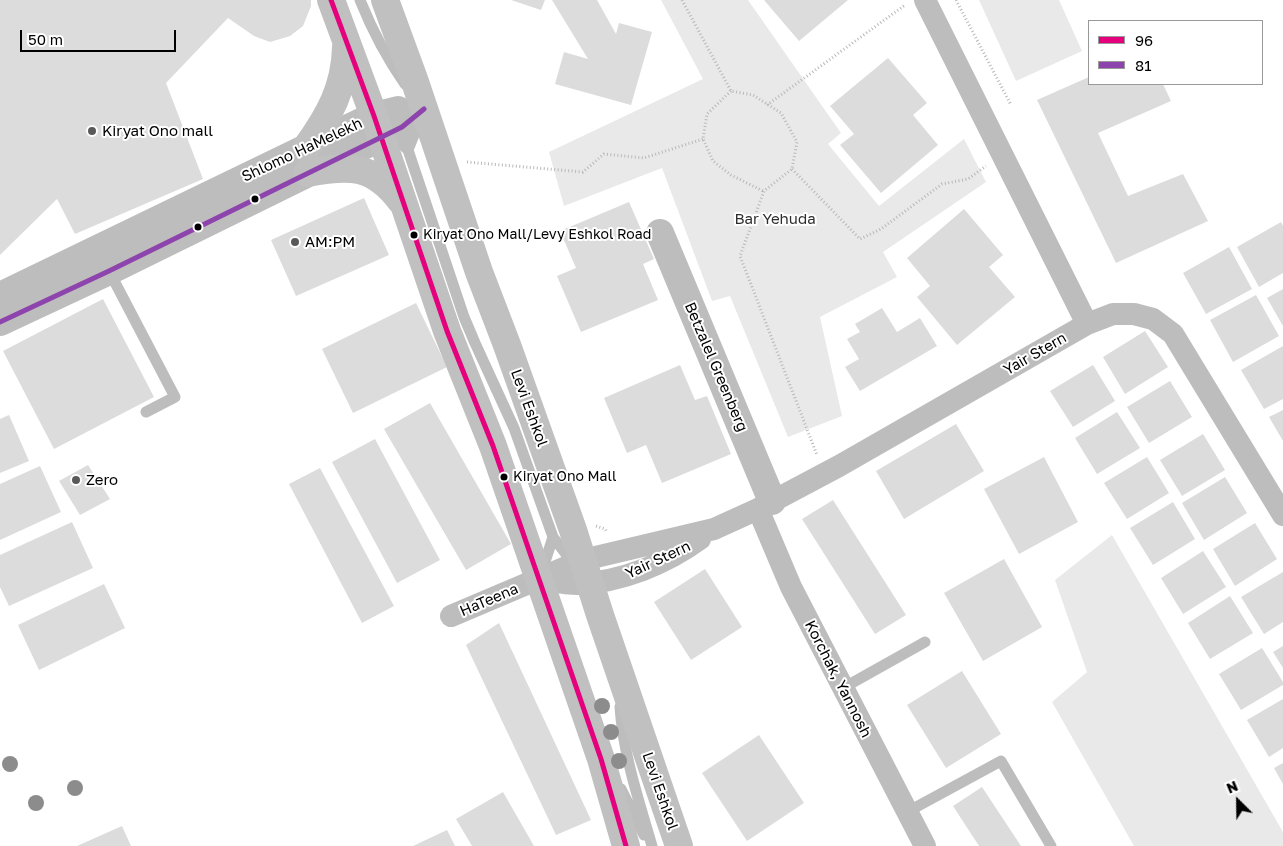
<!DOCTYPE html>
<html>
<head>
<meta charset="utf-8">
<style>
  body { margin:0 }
  #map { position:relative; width:1283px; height:846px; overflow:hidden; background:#fff; font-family:"Golos Text",sans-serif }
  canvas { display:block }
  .legend { position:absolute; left:1088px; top:20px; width:175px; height:65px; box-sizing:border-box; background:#fff; border:1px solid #999; margin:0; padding:6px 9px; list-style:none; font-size:15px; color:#000 }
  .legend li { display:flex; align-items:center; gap:10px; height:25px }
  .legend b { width:25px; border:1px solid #999 }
  .north { position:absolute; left:1213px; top:776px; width:50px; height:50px; -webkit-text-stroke:4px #fff; paint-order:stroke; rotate:337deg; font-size:14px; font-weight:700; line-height:20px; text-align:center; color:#000 }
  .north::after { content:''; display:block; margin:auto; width:18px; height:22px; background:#000; clip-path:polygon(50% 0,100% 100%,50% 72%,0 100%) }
  .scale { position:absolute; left:20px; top:30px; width:156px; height:22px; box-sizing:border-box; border:2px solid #000; border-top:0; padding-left:6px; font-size:15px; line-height:18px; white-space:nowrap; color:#000; -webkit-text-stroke:4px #fff; paint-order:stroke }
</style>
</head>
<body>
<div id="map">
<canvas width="1283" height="846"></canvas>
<ul class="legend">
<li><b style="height:6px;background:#e5007d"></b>96</li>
<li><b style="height:6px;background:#8e44ad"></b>81</li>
</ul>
<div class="north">N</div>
<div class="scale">50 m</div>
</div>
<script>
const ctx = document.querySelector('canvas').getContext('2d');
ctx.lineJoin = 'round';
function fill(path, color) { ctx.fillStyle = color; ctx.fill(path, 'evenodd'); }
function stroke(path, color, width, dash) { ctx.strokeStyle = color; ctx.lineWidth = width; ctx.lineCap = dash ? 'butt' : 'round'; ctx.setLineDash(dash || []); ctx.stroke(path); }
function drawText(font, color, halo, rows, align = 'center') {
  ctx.font = font + ' "Golos Text",sans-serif'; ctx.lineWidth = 4; ctx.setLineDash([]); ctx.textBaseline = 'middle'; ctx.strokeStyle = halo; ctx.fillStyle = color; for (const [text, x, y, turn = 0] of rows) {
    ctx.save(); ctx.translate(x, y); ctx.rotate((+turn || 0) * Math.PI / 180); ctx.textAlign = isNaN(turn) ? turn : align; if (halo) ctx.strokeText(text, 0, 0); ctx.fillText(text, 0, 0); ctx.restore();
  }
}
fill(new Path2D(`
  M661,0H748L841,133L828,144L879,206L964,139L986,182L883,252L897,277L820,317L842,416L788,437L730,296L712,301L662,168L564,206L549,152L703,79Z
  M979,0H1059L1082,51L1016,81Z
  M1112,535L1283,832V846H1134L1052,702L1087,672L1055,580Z`), '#e9e9e9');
fill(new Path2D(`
  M0,0H311V6L303,26L290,36L270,42L254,36L228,18L166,83L203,179L75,234L57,199L0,255Z
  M511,0H545L541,10Z
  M552,0H597L616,34L619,23L652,32L631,105L555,84L564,52L588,59Z
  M764,0H848L799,41Z
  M888,58L927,103L913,115L938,145L881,193L840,145L854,134L830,106Z
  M1089,77V84H1163L1171,101L1098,133L1128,196L1183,174L1208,221L1116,263L1037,100Z
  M364,198L389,255L296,296L271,240Z
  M629,202L654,259L643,264L658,300L581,332L557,276L576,268L560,231Z
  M964,209L1003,255L989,267L1015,297L957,345L917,297L930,286L907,258Z
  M1281,222L1283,226V273L1259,287L1237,247Z
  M1229,247L1252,289L1206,314L1183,273Z
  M1283,289V326L1267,298Z
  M1256,295L1279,336L1233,362L1210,320Z
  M103,299L154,397L54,449L3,351Z
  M416,303L447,367L353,413L322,349Z
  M882,308L897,332L920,318L937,346L860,391L845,367L859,359L847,339L860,332L855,324Z
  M1145,331L1168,367L1125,394L1103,357Z
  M1283,346V399L1264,409L1241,370Z
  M680,365L695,400L707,396L731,454L662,483L646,445L627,453L604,398Z
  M1093,365L1115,401L1073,427L1050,391Z
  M1170,381L1192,417L1149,443L1127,407Z
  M430,403L511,544L466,570L384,429Z
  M1283,410V441L1269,417Z
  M1117,412L1140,448L1097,474L1075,438Z
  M9,415L29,461L0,473V419Z
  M956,424L984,471L904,519L876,471Z
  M1203,434L1225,470L1182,496L1160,460Z
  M375,439L440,560L397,583L332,462Z
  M1044,457L1078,522L1019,554L984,489Z
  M1147,457L1169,493L1127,519L1104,483Z
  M88,465L110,499L80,515L59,481Z
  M40,466L61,512L0,540V484Z
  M320,468L394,606L362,623L289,484Z
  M1225,477L1247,513L1204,540L1182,503Z
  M833,500L906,615L875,634L802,519Z
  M1173,502L1195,539L1153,565L1130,528Z
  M72,522L93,568L9,606L0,587V555Z
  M1255,523L1277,559L1235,586L1213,549Z
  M1203,551L1226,587L1183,614L1161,578Z
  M1004,559L1042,627L983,661L944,593Z
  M705,569L742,627L691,660L654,602Z
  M1283,572V622L1264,634L1241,597Z
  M104,584L125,628L39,670L18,625Z
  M1230,596L1253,633L1210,659L1188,623Z
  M499,623L591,820L556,835L466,645Z
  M1283,646V668L1273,652Z
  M1262,648L1283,682V685L1241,710L1219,674Z
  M962,671L1001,734L946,768L907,705Z
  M1283,699V748L1269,757L1247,720Z
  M759,735L804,803L747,841L702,773Z
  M1283,763V784L1274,768Z
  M982,787L1021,846H979L953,806Z
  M503,792L534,846H472L456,819Z
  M122,826L131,846H77Z
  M447,830L455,846H413Z`), '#dcdcdc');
stroke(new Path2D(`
  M682,0L731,91L753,95L781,113L797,142L792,169L764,191L740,256L817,455
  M956,0L1011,105
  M731,91L707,114L703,139L713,161L731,175L763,191
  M767,105L905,5
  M467,162L583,172L604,154L644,158L703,139
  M792,169L860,239L881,229L942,184L968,179L986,166
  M596,526L605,529L607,532`), '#b8b8b8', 3, [1, 2.5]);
stroke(new Path2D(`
  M360,0C372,30 386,57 405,84
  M391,133L408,150L464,317L475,343L514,428L553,537L575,566
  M408,150L420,120
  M109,271L175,397L146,412
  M542,571L553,537
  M843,688L925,642
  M620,707C623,754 639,801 652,846
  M621,789L644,835
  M907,812L1001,761L1051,846`), '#bdbdbd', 11);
stroke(new Path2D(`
  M925,0L1087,324
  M758,509L791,587L925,846
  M539,579C552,581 565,584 578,584C621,582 666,564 700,539
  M451,616L583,560L714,529L758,509L839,466L1087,324L1113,314H1134L1153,319L1173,334L1283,515`), '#bdbdbd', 22);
stroke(new Path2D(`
  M660,233L772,501
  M0,296L306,148L374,116L398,110
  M0,322L109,271L402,127L424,109`), '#bdbdbd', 28);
stroke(new Path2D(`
  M331,0L374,116L447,331L493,446L601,759L626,846
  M385,0L414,79L479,272L507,345L573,530L600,615L679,846
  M306,148C329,116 345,88 346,47
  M307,173C349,165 373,164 401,201`), '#c0c0c0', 28);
stroke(new Path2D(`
  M331,0L374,116L447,331L493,446L601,759L626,846`), '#e5007d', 5);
stroke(new Path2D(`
  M0,322L109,271L402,127L424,109`), '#8e44ad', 5);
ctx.fillStyle = '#8c8c8c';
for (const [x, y] of [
  [602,706],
  [611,732],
  [619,761],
  [10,764],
  [75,788],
  [36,803]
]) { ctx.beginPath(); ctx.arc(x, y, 8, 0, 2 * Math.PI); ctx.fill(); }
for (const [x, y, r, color] of [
  [92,131,5,"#595959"],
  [255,199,4.5,"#000"],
  [198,227,4.5,"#000"],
  [414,235,4.5,"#000"],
  [295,242,5,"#595959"],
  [504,477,4.5,"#000"],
  [76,480,5,"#595959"]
]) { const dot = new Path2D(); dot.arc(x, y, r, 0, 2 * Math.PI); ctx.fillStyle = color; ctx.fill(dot); stroke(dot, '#fff', 2); }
drawText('14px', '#000', '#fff', [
  ["Kiryat Ono Mall/Levy Eshkol Road",423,235],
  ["Kiryat Ono Mall",513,477]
], 'left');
drawText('15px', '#000', '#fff', [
  ["Kiryat Ono mall",102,131],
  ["AM:PM",305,242],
  ["Zero",86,480]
], 'left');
drawText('15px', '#000', '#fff', [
  ["Shlomo HaMelekh",302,150,-25],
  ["Yair Stern",1035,354,-30],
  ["Betzalel Greenberg",716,367,67],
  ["Levi Eshkol",529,408,70],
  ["Yair Stern",658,560,-25],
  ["HaTeena",489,600,-23],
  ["Korchak, Yannosh",838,679,63],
  ["Levi Eshkol",660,791,71]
]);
drawText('15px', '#2e2e2e', '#fff', [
  ["Bar Yehuda",775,219]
]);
</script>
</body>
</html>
